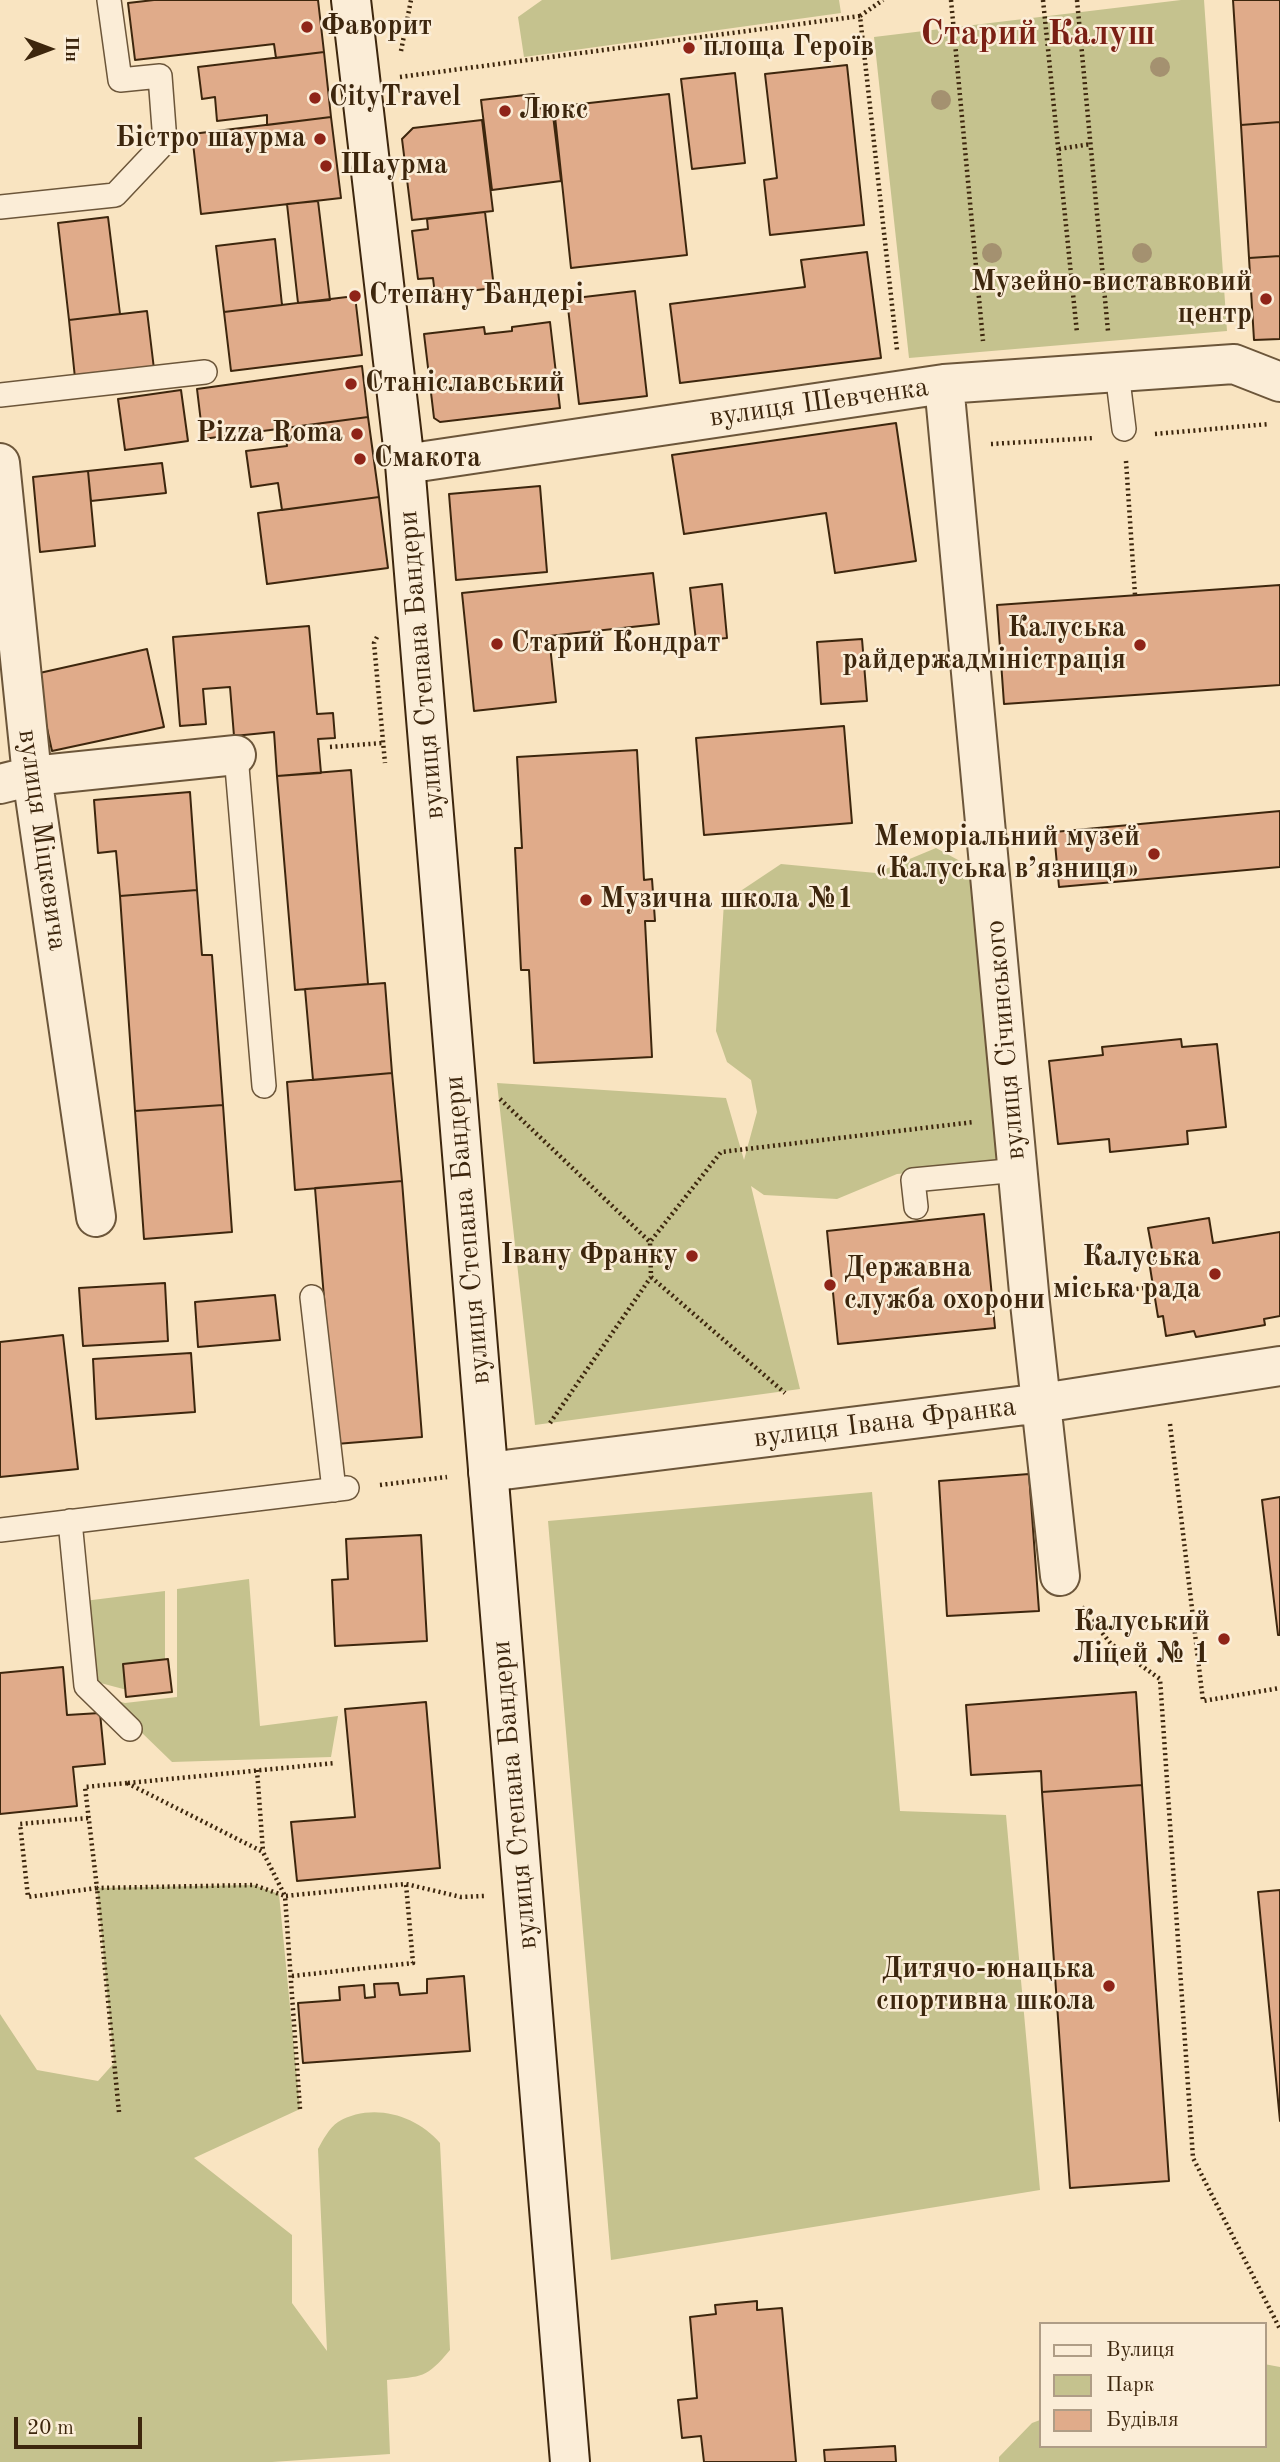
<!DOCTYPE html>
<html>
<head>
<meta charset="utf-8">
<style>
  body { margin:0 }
  #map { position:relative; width:1280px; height:2462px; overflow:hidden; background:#f9e4c1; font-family:"Old Standard TT",serif }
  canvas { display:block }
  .legend { position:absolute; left:1039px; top:2322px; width:228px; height:126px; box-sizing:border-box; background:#fbedd7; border:2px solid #af9d86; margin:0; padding:9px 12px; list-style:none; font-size:21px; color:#3d260d }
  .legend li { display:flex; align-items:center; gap:14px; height:35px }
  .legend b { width:35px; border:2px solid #af9d86 }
  .north { position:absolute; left:14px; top:14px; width:70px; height:70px; -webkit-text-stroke:5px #fbedd7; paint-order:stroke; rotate:90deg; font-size:19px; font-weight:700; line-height:28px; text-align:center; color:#3d260d }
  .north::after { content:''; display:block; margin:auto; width:24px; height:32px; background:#3d260d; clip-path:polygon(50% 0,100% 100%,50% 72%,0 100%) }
  .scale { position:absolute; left:14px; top:2417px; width:128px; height:32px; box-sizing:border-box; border:4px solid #3d260d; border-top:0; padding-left:9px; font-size:21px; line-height:24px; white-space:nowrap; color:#3d260d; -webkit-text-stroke:5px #fbedd7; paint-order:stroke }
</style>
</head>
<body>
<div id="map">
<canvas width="1280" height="2462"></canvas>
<ul class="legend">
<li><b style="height:9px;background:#fbedd7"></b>Вулиця</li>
<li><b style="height:19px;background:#c5c28e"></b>Парк</li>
<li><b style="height:19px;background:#e0ab8a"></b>Будівля</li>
</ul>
<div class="north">Пн</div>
<div class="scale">20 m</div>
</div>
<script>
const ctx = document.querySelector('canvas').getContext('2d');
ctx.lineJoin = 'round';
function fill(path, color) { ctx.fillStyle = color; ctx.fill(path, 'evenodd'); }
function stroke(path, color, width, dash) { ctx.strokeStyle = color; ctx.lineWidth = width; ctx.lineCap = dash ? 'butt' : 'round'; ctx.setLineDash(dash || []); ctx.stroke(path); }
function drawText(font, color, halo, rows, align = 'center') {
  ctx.font = font + ' "Old Standard TT",serif'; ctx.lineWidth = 5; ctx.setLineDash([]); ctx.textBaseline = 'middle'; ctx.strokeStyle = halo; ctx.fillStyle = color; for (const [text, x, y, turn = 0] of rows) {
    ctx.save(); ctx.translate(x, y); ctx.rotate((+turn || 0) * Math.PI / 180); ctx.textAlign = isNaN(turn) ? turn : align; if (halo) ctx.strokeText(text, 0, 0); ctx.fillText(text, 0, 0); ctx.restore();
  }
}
fill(new Path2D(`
  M542,0H839L841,13L524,57L518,17Z
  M1181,0H1204L1227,331L909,358L874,37Z
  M936,848L971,867L1005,1159L968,1168L897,1174L837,1199L764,1195L751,1186L800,1389L535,1425L497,1083L726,1098L744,1160L757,1112L751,1080L727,1062L716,1031L724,902L781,864L876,873Z
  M872,1492L900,1811L1006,1815L1040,2190L611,2260L548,1521Z
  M249,1579L260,1726L338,1716L331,1757L172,1762L106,1698L125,1703L177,1697V1589Z
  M165,1591V1686L127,1690L93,1681L84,1601Z
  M254,1885L279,1894L300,2109L194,2158L292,2235V2303L327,2351L318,2149C323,2140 329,2128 338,2122C372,2102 416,2115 440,2143L450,2350C426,2379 422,2376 387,2380L390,2454L272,2462H0V2014L37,2070L98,2081L114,2063L97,1888Z
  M1264,2364L1280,2367V2462H999V2457L1032,2423L1040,2420V2446H1264Z`), '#c5c28e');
const building = new Path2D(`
  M154,0H318L324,52L276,58L274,44L135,60L128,3Z
  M1233,0H1280V122L1241,125Z
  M324,52L331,117L267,125V115L217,121L215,97L202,99L198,67Z
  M847,65L864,225L770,235L764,180L777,178L765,74Z
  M735,73L745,163L692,169L681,79Z
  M534,94L536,109L552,107L561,181L492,190L481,100Z
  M669,94L687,255L571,268L554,107Z
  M331,117L341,198L201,214L192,134Z
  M482,120L493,211L412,220L402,139L413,128Z
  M1280,122V256L1249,258L1241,125Z
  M318,201L330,300L298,303L287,204Z
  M485,212L494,288L435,295L433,278L418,279L412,231L428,229L427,219Z
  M108,217L120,314L69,320L58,223Z
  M275,239L282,305L224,312L216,246Z
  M867,252L881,358L680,383L670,304L805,287L801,260Z
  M1280,256V339L1254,340L1249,258Z
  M635,291L647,396L579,404L567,299Z
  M355,296L362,355L231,371L224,312Z
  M147,311L154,369L75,378L69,320Z
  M550,322L560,408L440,422L434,418L424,334L484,327L485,334L512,331V327Z
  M362,366L368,417L203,439L197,389Z
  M181,390L188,441L125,450L118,399Z
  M368,417L379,497L282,510L278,483L251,487L246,451L287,446L285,428Z
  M896,423L916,561L835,573L826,513L684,534L672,455Z
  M162,463L166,493L91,501L88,471Z
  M88,471L95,546L40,552L33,477Z
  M540,486L547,572L456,580L449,494Z
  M379,497L388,568L267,584L258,513Z
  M653,573L659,624L549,636L556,702L474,711L462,593Z
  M722,584L727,638L696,641L690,588Z
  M1280,585V685L1004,704L997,605Z
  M309,626L317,714L333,713L335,738L318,739L321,773L277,776L274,732L234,736L230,687L203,689L206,724L180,726L173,637Z
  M862,639L867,701L821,704L817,642Z
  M147,649L164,727L52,751L35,674Z
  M844,726L852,823L704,835L696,738Z
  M637,750L644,880L652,879L655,921H645L652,1057L534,1063L529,970H521L515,848H522L517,757Z
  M351,770L368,984L295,990L277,776Z
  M190,792L197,890L120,896L116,851L98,853L94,800Z
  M1280,811V867L1059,887L1054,832Z
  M197,890L202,955H212L223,1105L135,1111L120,896Z
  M385,983L392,1073L313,1080L305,989Z
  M1181,1039L1182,1047L1217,1044L1226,1127L1187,1131L1188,1144L1110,1152L1109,1139L1058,1144L1049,1061L1103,1055L1102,1047Z
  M392,1073L402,1181L295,1190L287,1082Z
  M223,1105L232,1232L144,1239L135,1111Z
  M402,1181L422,1437L336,1444L315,1188Z
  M984,1214L995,1328L838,1344L827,1231Z
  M1209,1218L1213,1243L1280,1232V1316L1264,1319L1265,1325L1196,1337L1194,1331L1166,1336L1163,1316L1158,1317L1149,1261L1154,1260L1148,1228Z
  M165,1283L168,1341L83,1346L79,1288Z
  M275,1295L280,1340L198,1347L195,1302Z
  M63,1335L78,1469L0,1477V1342Z
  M191,1353L195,1412L96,1419L93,1359Z
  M1029,1474L1039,1611L947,1616L939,1481Z
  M1280,1497V1635H1278L1262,1500Z
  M421,1535L427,1641L335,1646L332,1580L348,1579L346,1539Z
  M168,1659L172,1692L126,1697L123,1664Z
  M63,1667L67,1715L100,1713L105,1764L73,1767L77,1806L0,1814V1673Z
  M1136,1692L1142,1785L1042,1792L1041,1771L971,1775L966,1705Z
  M426,1702L440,1868L297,1881L291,1822L355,1817L345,1709Z
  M1142,1785L1169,2181L1070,2188L1042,1792Z
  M1280,1890V2121L1258,1892Z
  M464,1976L470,2051L303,2063L298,2003L340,2000L339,1987L364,1985L365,1998L375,1997L374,1984L398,1983L400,1995L427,1993V1979Z
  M757,2301V2310L782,2308L796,2462H704L701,2436L682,2438L678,2400L697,2398L690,2317L716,2314L715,2305Z
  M895,2446L896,2462H825L824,2450Z`);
fill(building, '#e0ab8a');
stroke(building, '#3d260d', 2);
const service = new Path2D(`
  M0,207L115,195L165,142L160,76L120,80L109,0
  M1117,372L1124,429
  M0,395L205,372
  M236,755L264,1086
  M916,1207L913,1180L1018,1170
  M312,1297L334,1490
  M70,1521L86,1686L130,1729
  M0,1530L347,1488`);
const minor = new Path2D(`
  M944,384L1030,1303L1060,1576
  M0,463L32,776L96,1217
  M405,464L944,384L1234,364L1280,382
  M0,784L32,776L236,755
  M488,1472L1042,1403L1280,1366`);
const secondary = new Path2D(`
  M351,0L405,464L570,2462`);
stroke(service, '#6c563a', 26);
stroke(minor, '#6c563a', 42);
stroke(secondary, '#3d260d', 42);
stroke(new Path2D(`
  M951,0L983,341
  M1043,0L1077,333
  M1077,0L1108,331
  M860,16L883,0
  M401,51L411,0
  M400,77L860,16L897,350
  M1059,149L1091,144
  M1155,434L1269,424
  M991,444L1094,438
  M1126,461L1135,595
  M377,637L374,643L385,763
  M330,747L382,743
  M500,1099L650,1242
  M651,1277L785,1393
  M1071,1297L1153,1287
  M550,1423L651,1277L650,1242L721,1152L974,1122
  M1170,1424L1203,1701L1280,1688
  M380,1485L447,1477
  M1082,1607L1111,1644L1160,1679L1193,2158L1280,2329
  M257,1770L263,1851
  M127,1783L263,1852L285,1896L254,1885L97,1888L85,1787Z
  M128,1783L335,1763
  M88,1818L20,1824L28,1897L97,1888L119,2112
  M292,1976L413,1963L406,1884
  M300,2109L285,1896L406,1884L461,1897L484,1896`), '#3d260d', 4.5, [2, 3.5]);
stroke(service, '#fbedd7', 23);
stroke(minor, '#fbedd7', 38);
stroke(secondary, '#fbedd7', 38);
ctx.fillStyle = '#a49170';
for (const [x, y] of [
  [1160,67],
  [941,100],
  [992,253],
  [1142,253]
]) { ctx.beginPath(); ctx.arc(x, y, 10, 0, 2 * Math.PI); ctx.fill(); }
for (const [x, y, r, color] of [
  [307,27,7,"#8f2418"],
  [689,48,7,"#8f2418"],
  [315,98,7,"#8f2418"],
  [505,111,7,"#8f2418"],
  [320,139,7,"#8f2418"],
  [326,166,7,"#8f2418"],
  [355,296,7,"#8f2418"],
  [1266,299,7,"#8f2418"],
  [351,384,7,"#8f2418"],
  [357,434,7,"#8f2418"],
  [360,459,7,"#8f2418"],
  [497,644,7,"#8f2418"],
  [1140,645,7,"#8f2418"],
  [1154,854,7,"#8f2418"],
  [586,900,7,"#8f2418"],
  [692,1256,7,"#8f2418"],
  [1215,1274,7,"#8f2418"],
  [830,1285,7,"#8f2418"],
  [1224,1639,7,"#8f2418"],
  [1109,1986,7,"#8f2418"]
]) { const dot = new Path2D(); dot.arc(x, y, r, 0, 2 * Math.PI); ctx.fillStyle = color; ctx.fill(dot); stroke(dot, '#fbedd7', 2.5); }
drawText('bold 28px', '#3d260d', '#fbedd7', [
  ["Фаворит",321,27],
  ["площа Героїв",703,48],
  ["CityTravel",329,98],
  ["Люкс",519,111],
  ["Бістро шаурма",306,139,"right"],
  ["Шаурма",340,166],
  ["Музейно-виставковий",1252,283,"right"],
  ["центр",1252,315,"right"],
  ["Степану Бандері",369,296],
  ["Станіславський",365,384],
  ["Pizza Roma",343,434,"right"],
  ["Смакота",374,459],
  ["Калуська",1126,629,"right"],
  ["райдержадміністрація",1126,661,"right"],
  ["Старий Кондрат",511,644],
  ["Меморіальний музей",1140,838,"right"],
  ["«Калуська в’язниця»",1140,870,"right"],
  ["Музична школа №1",600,900],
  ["Івану Франку",678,1256,"right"],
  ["Калуська",1201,1258,"right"],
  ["міська рада",1201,1290,"right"],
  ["Державна",844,1269],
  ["служба охорони",844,1301],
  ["Калуський",1210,1623,"right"],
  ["Ліцей № 1",1210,1655,"right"],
  ["Дитячо-юнацька",1095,1970,"right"],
  ["спортивна школа",1095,2002,"right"]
], 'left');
drawText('28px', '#3d260d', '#fbedd7', [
  ["вулиця Шевченка",819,403,-8],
  ["вулиця Степана Бандери",422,665,-95],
  ["вулиця Міцкевича",42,840,82],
  ["вулиця Січинського",1006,1040,-95],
  ["вулиця Степана Бандери",468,1230,-95],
  ["вулиця Івана Франка",885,1423,-7],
  ["вулиця Степана Бандери",515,1795,-95]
]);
drawText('bold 35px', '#7a1f14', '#fbedd7', [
  ["Старий Калуш",1038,35]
]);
</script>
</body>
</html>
